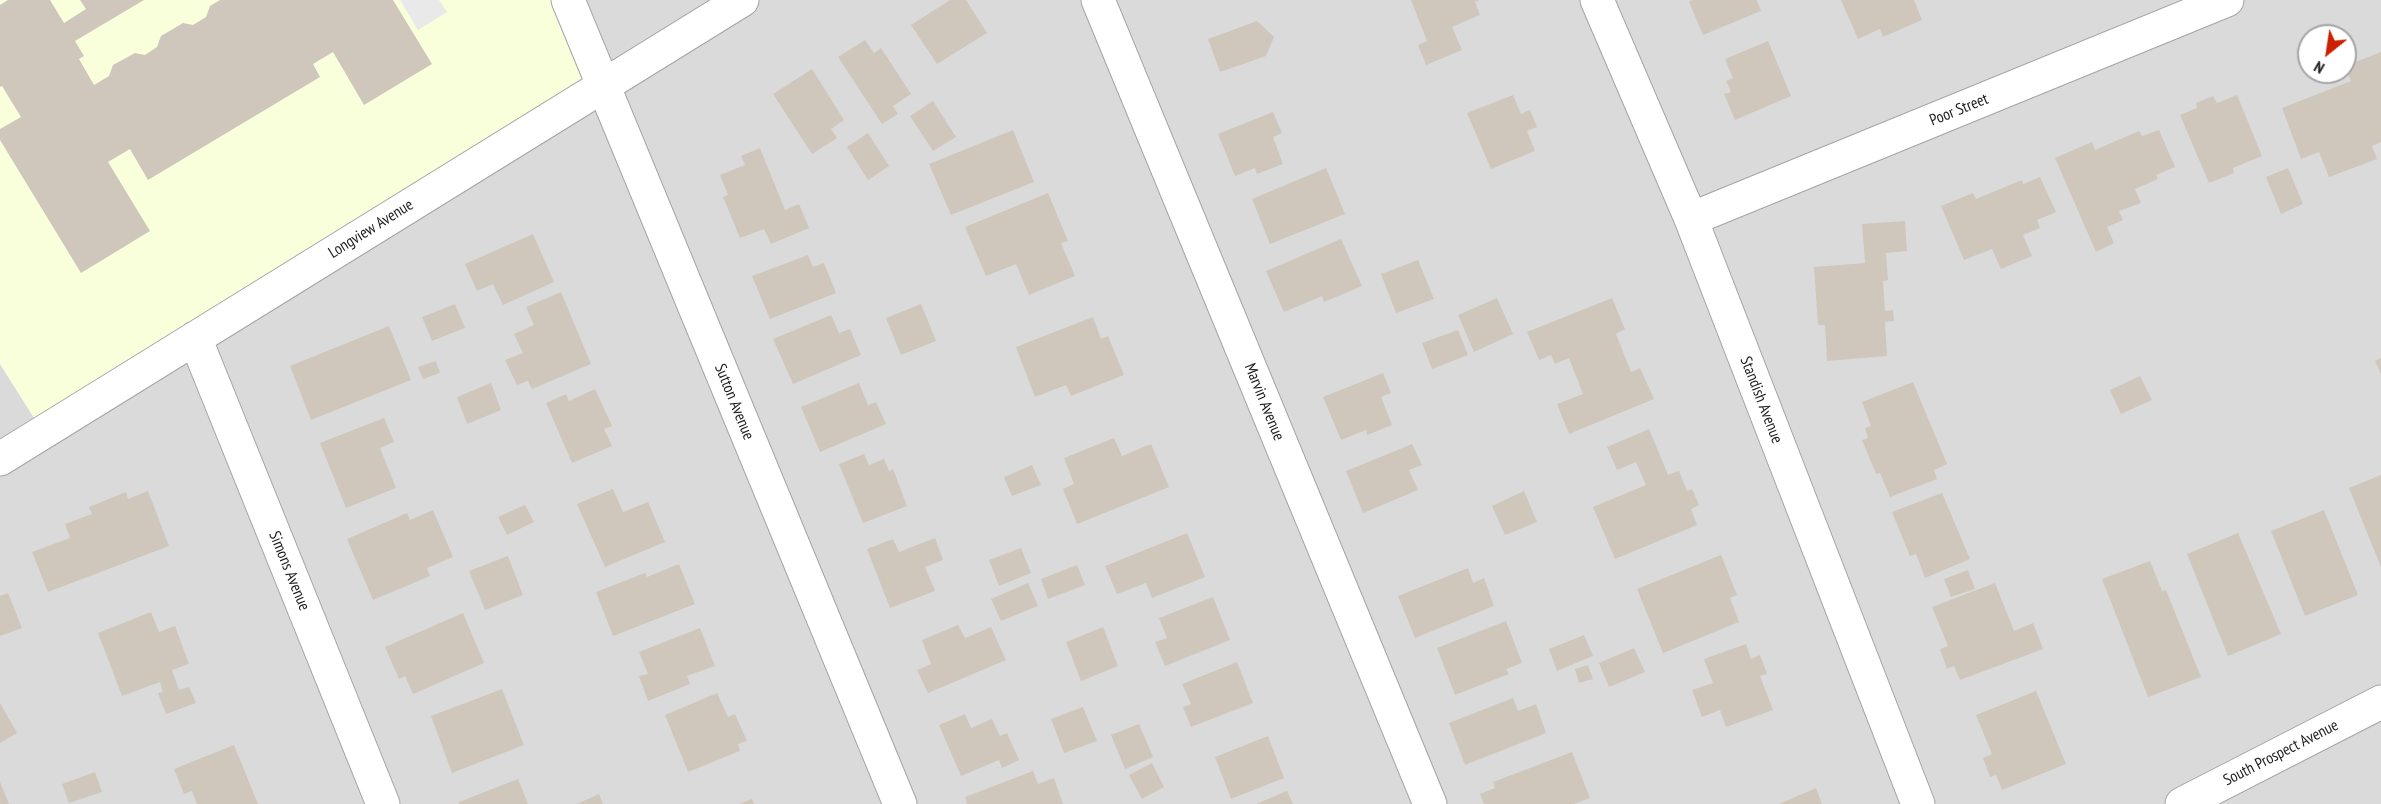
<!DOCTYPE html>
<html>
<head>
<meta charset="utf-8">
<style>
  body { margin:0 }
  #map { position:relative; width:2381px; height:804px; overflow:hidden; background:#efede2; font-family:"PT Sans Narrow",sans-serif }
  canvas { display:block }
  .north { position:absolute; left:2297px; top:24px; width:60px; height:60px; box-sizing:border-box; background:#fff; border:2px solid #a5a5a5; border-radius:50%; rotate:210deg; font-size:16px; font-weight:700; line-height:24px; text-align:center; color:#1d1d1d }
  .north::after { content:''; display:block; margin:auto; width:21px; height:27px; background:#ca2000; clip-path:polygon(50% 0,100% 100%,50% 72%,0 100%) }
</style>
</head>
<body>
<div id="map">
<canvas width="2381" height="804"></canvas>
<div class="north">N</div>
</div>
<script>
const ctx = document.querySelector('canvas').getContext('2d');
ctx.lineJoin = 'round';
function fill(path, color) { ctx.fillStyle = color; ctx.fill(path, 'evenodd'); }
function stroke(path, color, width, dash) { ctx.strokeStyle = color; ctx.lineWidth = width; ctx.lineCap = dash ? 'butt' : 'round'; ctx.setLineDash(dash || []); ctx.stroke(path); }
function drawText(font, color, halo, rows, align = 'center') {
  ctx.font = font + ' "PT Sans Narrow",sans-serif'; ctx.lineWidth = 5; ctx.setLineDash([]); ctx.textBaseline = 'middle'; ctx.strokeStyle = halo; ctx.fillStyle = color; for (const [text, x, y, turn = 0] of rows) {
    ctx.save(); ctx.translate(x, y); ctx.rotate((+turn || 0) * Math.PI / 180); ctx.textAlign = isNaN(turn) ? turn : align; if (halo) ctx.strokeText(text, 0, 0); ctx.fillText(text, 0, 0); ctx.restore();
  }
}
fill(new Path2D(`
  M568,0H2381V804H0V364L43,432ZM2309,36H2345V72H2309Z`), '#dbdada');
fill(new Path2D(`
  M0,0H568L603,86L43,432L0,364Z`), '#f9ffdb');
fill(new Path2D(`
  M400,0H439L447,12L418,30Z`), '#e9e9e9');
fill(new Path2D(`
  M8,0H50L64,23L86,9L80,0H144L75,41L84,56L79,59L94,85L109,76L113,65L135,53L145,55L157,47L161,36L183,23L193,25L206,17L210,6L220,0H393L432,64L364,105L333,52L313,64L320,77L148,180L130,149L108,162L150,231L81,273L0,140V129L21,117L2,86L0,87V5Z
  M950,0H966L987,33L937,64L911,25Z
  M1411,0H1479L1475,2L1480,15L1452,27L1462,50L1426,65L1418,45L1427,41Z
  M1693,0H1757L1761,11L1703,35L1689,2Z
  M1841,0H1914L1922,20L1883,37L1880,29L1858,39Z
  M1257,21L1274,37L1266,56L1220,72L1208,39Z
  M865,40L874,53L881,48L911,94L893,106L898,114L882,124L838,57Z
  M1768,41L1791,96L1735,120L1724,94L1731,92L1726,81L1733,78L1725,59Z
  M2381,52V142L2372,146L2377,159L2329,177L2319,152L2301,159L2282,108L2351,81L2345,66Z
  M812,69L844,120L831,129L837,138L812,154L773,94Z
  M1513,95L1521,114L1530,110L1537,127L1527,131L1535,151L1491,169L1467,113Z
  M2237,95L2262,156L2233,168L2234,173L2209,183L2180,115L2197,108L2196,103L2213,96L2217,103Z
  M933,101L956,137L933,151L910,116Z
  M1273,112L1282,133L1273,137L1283,164L1257,174L1255,168L1235,176L1218,134Z
  M1013,130L1034,182L951,215L929,164Z
  M2159,130L2175,167L2156,175L2158,179L2135,189L2141,203L2119,211L2123,220L2107,227L2114,243L2096,252L2055,158L2092,142L2095,150L2139,131L2142,136Z
  M868,133L889,166L868,180L847,147Z
  M760,148L785,210L799,204L809,228L771,244L764,229L740,238L723,197L728,195L720,175L745,165L741,156Z
  M1326,168L1345,214L1270,244L1252,199Z
  M2288,168L2303,204L2281,214L2266,177Z
  M2040,177L2056,212L2037,220L2040,228L2023,235L2032,256L2001,269L1992,249L1964,260L1941,206L1973,193L1976,199L2022,180L2023,184Z
  M1048,193L1068,241L1061,243L1075,276L1029,295L1016,264L986,276L965,227Z
  M1905,221L1907,251L1886,253L1888,280L1883,281L1885,311L1893,310L1894,321L1885,322L1887,356L1827,361L1825,325H1818L1814,267L1865,263L1862,224Z
  M533,234L554,282L503,305L493,284L477,291L465,264Z
  M1341,239L1362,286L1324,302L1322,296L1284,312L1266,271Z
  M808,255L813,267L824,263L836,293L770,319L752,276Z
  M1418,260L1434,299L1396,313L1381,274Z
  M561,292L591,364L532,389L528,381L517,385L505,360L523,353L514,334L534,325L526,307Z
  M1497,298L1513,334L1474,352L1458,315Z
  M1612,298L1625,329L1616,334L1631,372L1640,368L1654,399L1569,434L1557,404L1583,394L1569,358L1555,364L1551,355L1539,360L1527,332Z
  M455,304L465,328L432,341L422,317Z
  M921,304L936,341L901,355L886,318Z
  M831,315L839,333L850,329L861,355L793,384L773,339Z
  M1093,317L1101,339L1108,336L1124,375L1071,396L1066,385L1035,397L1016,347Z
  M389,326L411,380L311,420L290,366Z
  M1458,330L1468,355L1432,369L1422,343Z
  M2381,358V374L2375,361Z
  M436,361L440,373L423,379L418,367Z
  M1383,373L1391,393L1381,397L1392,425L1367,435L1366,430L1341,440L1323,397Z
  M2140,376L2152,400L2121,414L2110,390Z
  M1913,382L1947,464L1934,470L1937,479L1890,497L1880,473L1876,474L1862,440L1868,438L1865,428L1871,426L1862,402Z
  M491,383L501,410L467,424L457,397Z
  M859,383L868,405L876,402L886,424L820,452L801,407Z
  M595,389L612,426L604,429L612,446L572,463L546,403L566,394L569,401Z
  M384,418L394,442L380,448L396,488L346,508L320,443Z
  M1649,429L1668,475L1679,471L1687,491L1692,489L1699,505L1691,509L1697,525L1615,559L1593,507L1646,485L1636,462L1617,470L1607,447Z
  M1114,438L1122,456L1151,444L1169,487L1077,524L1063,489L1074,484L1064,458Z
  M1412,444L1422,465L1409,470L1418,490L1363,513L1346,471Z
  M864,454L869,465L884,459L889,471L893,469L907,506L863,523L839,464Z
  M1032,465L1041,485L1012,496L1004,477Z
  M2381,475V567L2349,488Z
  M613,489L623,512L648,502L665,542L605,567L577,504Z
  M148,491L169,546L48,592L32,552L70,538L65,524L92,514L89,507L126,492L128,499Z
  M1524,491L1537,522L1505,535L1492,506Z
  M1942,493L1970,559L1925,578L1916,554L1910,556L1892,512Z
  M525,505L534,522L507,535L498,517Z
  M433,510L453,557L427,568L430,576L373,600L347,539L407,513L410,520Z
  M2324,510L2358,595L2305,616L2271,531Z
  M1187,533L1205,577L1152,598L1146,583L1117,594L1105,566Z
  M2238,533L2281,634L2228,656L2187,554Z
  M935,538L943,560L925,567L935,591L890,608L867,549L893,539L899,552Z
  M1021,548L1031,573L999,586L989,560Z
  M1721,555L1737,595L1730,598L1739,622L1663,653L1637,589Z
  M508,556L523,595L485,610L469,571Z
  M2150,561L2162,591L2166,590L2201,677L2148,697L2102,579Z
  M679,564L695,604L613,636L596,592L645,573L647,577Z
  M1077,565L1085,585L1048,599L1041,579Z
  M1468,568L1473,583L1484,578L1494,606L1415,638L1398,596Z
  M1968,570L1975,589L1951,597L1944,579Z
  M1028,583L1038,606L1001,621L991,599Z
  M1995,583L2014,631L2033,623L2043,649L1960,680L1954,666L1947,669L1940,649L1948,646L1932,607Z
  M8,593L22,628L0,636V596Z
  M1213,597L1230,640L1165,666L1155,642L1167,638L1159,618Z
  M151,612L159,632L175,626L189,664L172,670L179,690L189,687L196,703L166,714L158,693L163,692L160,682L122,696L98,633Z
  M463,613L484,663L413,694L405,676L399,679L385,647Z
  M1506,621L1522,663L1506,669L1509,674L1455,695L1437,648Z
  M958,625L965,638L991,627L1006,660L928,693L917,670L931,664L922,640Z
  M1103,627L1118,666L1081,681L1066,642Z
  M700,628L715,666L687,676L690,684L648,701L639,676L648,674L639,652Z
  M1584,635L1593,656L1557,671L1549,649Z
  M1746,644L1751,659L1760,655L1767,674L1760,676L1773,710L1726,727L1720,710L1702,717L1692,690L1713,683L1704,659Z
  M1634,648L1645,672L1609,687L1599,663Z
  M1237,662L1253,703L1191,727L1183,707L1191,704L1182,684Z
  M1588,665L1593,679L1579,683L1575,669Z
  M502,689L524,745L452,773L431,716Z
  M2036,691L2066,764L2002,790L1996,775L1990,777L1983,758L1992,754L1976,715Z
  M717,693L728,717L735,714L747,741L738,744L740,751L688,772L665,715Z
  M1513,698L1518,711L1536,704L1546,733L1465,765L1449,723Z
  M0,703L17,733L0,743Z
  M1083,707L1097,741L1064,753L1051,719Z
  M965,714L971,728L992,719L1000,736L1007,733L1019,760L1002,768L999,760L961,776L939,725Z
  M1139,724L1153,757L1125,769L1111,735Z
  M1268,736L1284,778L1231,799L1215,757Z
  M234,745L258,804H197L192,791L184,794L174,769Z
  M1572,752L1590,798L1574,804H1484L1480,794L1495,788L1493,782Z
  M1152,763L1164,787L1142,799L1129,775Z
  M1033,771L1038,784L1054,778L1063,804H967L965,797Z
  M95,772L102,792L69,803L62,784Z
  M518,779L528,804H459V802Z
  M0,782L9,804H0Z
  M1816,788L1822,804H1779Z
  M1287,791L1293,804H1256Z
  M599,794L603,804H577Z
  M752,799L754,804H739Z`), '#cfc7bb');
const minor = new Path2D(`
  M568,0L900,804
  M1098,0L1430,804
  M1597,0L1691,219L1918,804
  M1691,219L2227,0
  M195,338L383,804
  M0,459L742,0
  M2182,804L2381,702`);
stroke(minor, '#a4a4a4', 35);
stroke(minor, '#fff', 33);
drawText('16px', '#1d1d1d', '#fff', [
  ["Poor Street",1959,110,-22],
  ["Longview Avenue",371,229,-32],
  ["Standish Avenue",1761,400,69],
  ["Sutton Avenue",734,402,68],
  ["Marvin Avenue",1264,402,68],
  ["Simons Avenue",289,571,68],
  ["South Prospect Avenue",2281,753,-27]
]);
</script>
</body>
</html>
